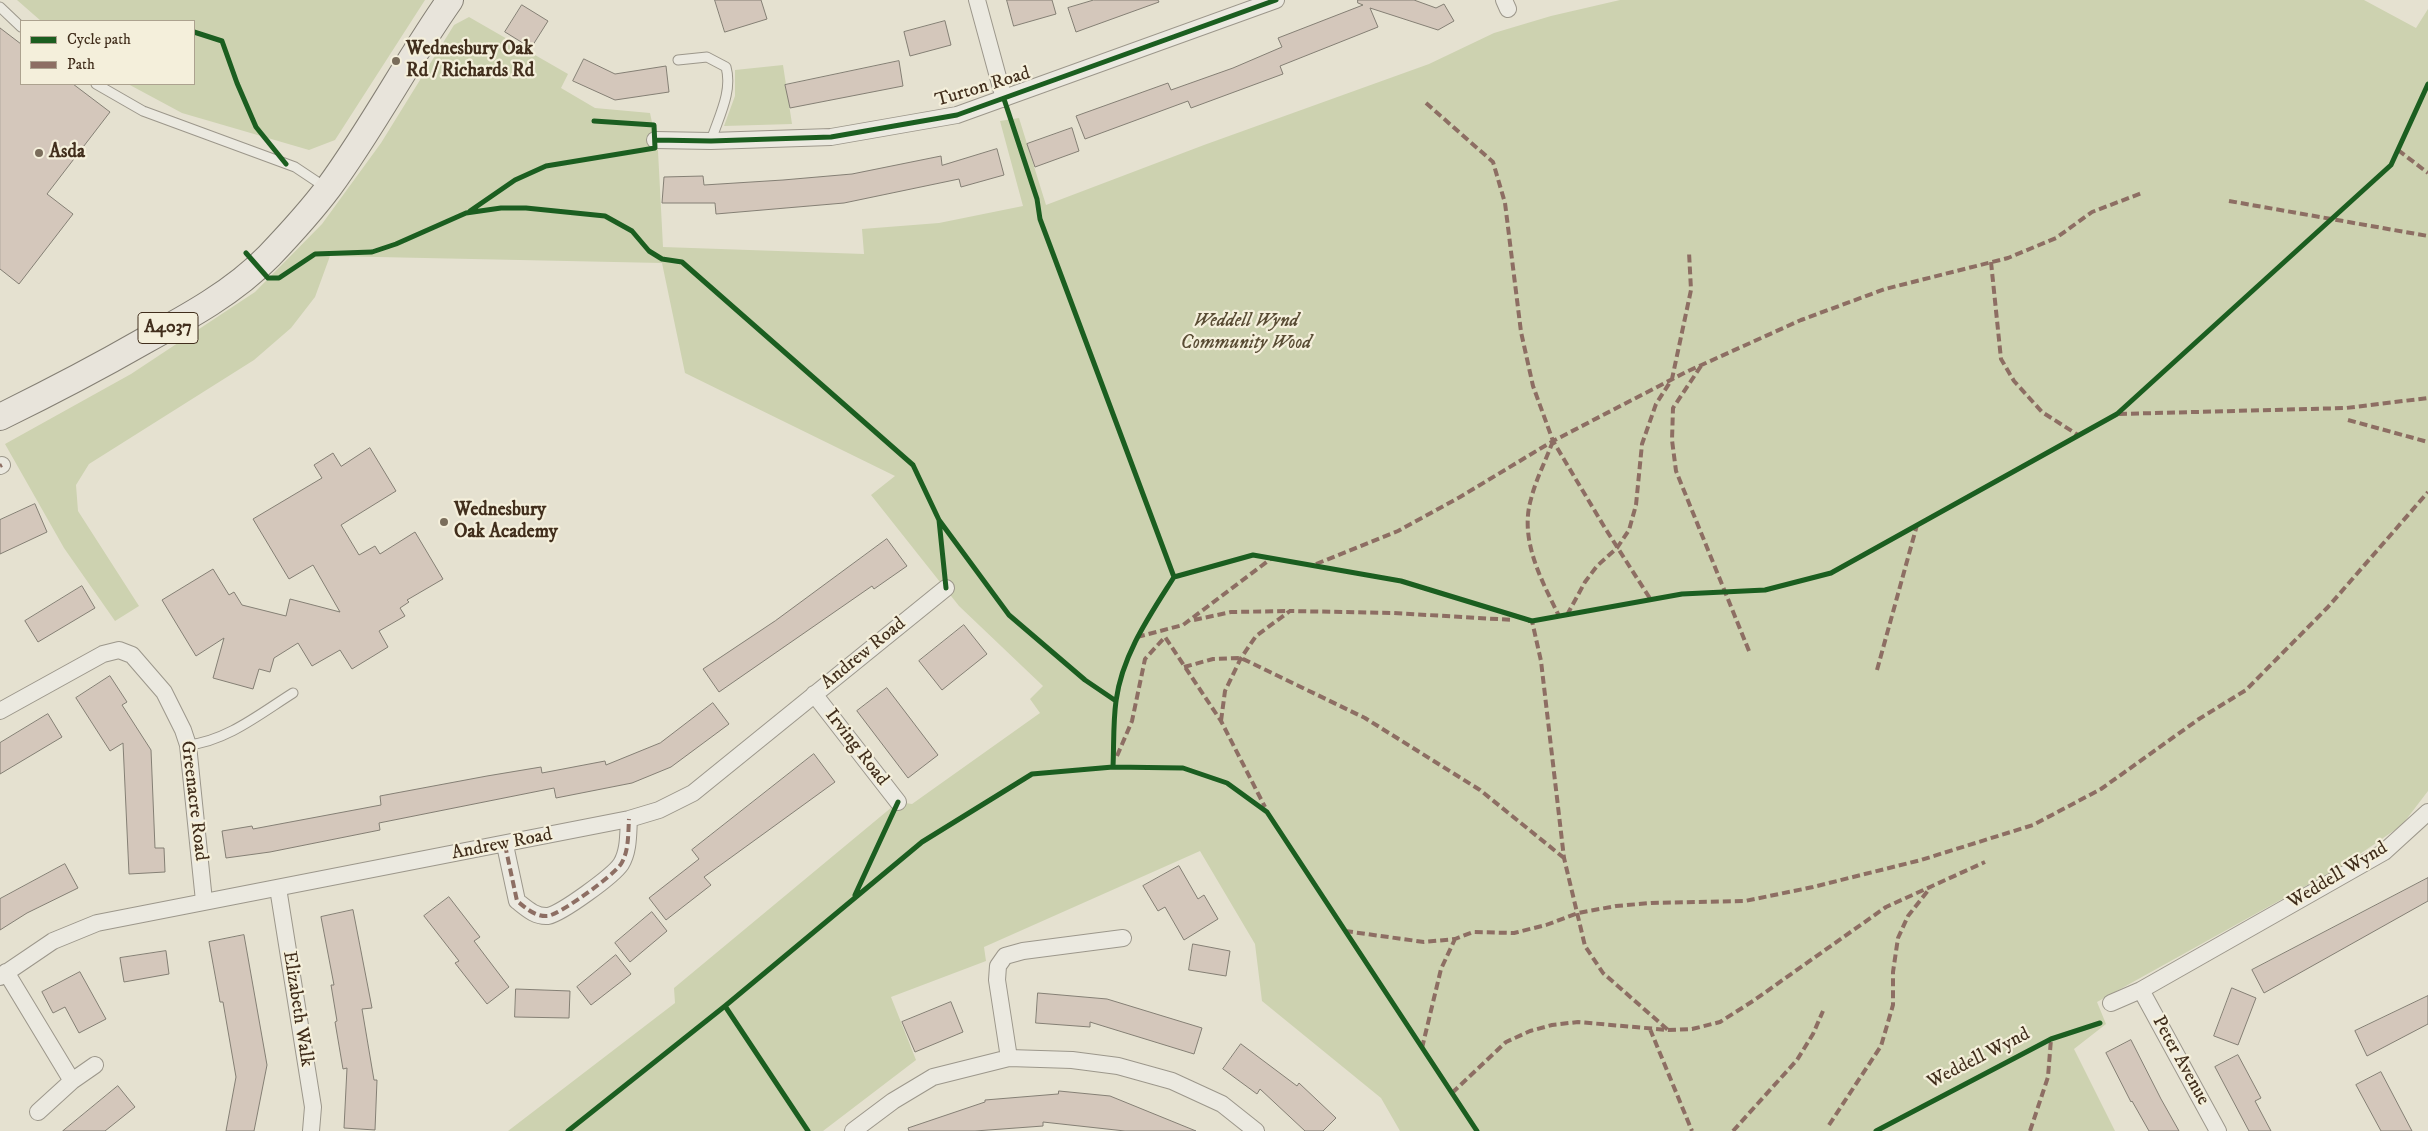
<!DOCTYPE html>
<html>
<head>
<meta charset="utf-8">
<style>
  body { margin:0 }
  #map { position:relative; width:2428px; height:1131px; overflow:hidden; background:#e5e1d0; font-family:"IM FELL DW Pica",serif }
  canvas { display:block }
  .legend { position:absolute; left:20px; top:20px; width:175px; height:65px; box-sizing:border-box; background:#f4efdb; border:1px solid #aca28f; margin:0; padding:6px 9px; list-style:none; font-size:15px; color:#412e1c }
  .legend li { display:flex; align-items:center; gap:10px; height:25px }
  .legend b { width:25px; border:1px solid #aca28f }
</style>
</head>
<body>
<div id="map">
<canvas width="2428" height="1131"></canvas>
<ul class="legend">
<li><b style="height:6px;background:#1b5e20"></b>Cycle path</li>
<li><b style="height:6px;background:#8d6e63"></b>Path</li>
</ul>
</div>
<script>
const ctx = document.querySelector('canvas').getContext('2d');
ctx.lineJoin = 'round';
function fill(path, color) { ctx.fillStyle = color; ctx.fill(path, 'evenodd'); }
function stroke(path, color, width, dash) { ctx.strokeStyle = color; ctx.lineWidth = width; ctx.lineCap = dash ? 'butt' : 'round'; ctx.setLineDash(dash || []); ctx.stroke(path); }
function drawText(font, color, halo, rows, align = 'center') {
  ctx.font = font + ' "IM FELL DW Pica",serif'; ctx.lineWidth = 4.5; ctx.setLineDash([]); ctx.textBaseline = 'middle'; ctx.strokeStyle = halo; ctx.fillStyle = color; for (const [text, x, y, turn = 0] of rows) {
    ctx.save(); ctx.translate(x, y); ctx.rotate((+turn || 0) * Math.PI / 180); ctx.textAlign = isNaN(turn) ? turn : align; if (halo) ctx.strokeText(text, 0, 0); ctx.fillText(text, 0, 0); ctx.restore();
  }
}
fill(new Path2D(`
  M17,0H425L335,140L309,150L182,113L128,84H194V21H41Z
  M1620,0H2364L2416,28L2428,9V791L2402,825L2347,863L2097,1002L2106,1024L2074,1049L2115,1131H1400L1381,1098L1262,1001L1255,944L1200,851L984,947L986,961L891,997L916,1060L823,1131H508L675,1003L674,988L898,802L912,804L1040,713L1030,699L1043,686L959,606L871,495L895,476L685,373L662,263L330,256L315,297L291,328L254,360L89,464L76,485L78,511L139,606L115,621L64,548L5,444L131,374L255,292L322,224L381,143L454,25L469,17L568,74L561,88L595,108L650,113L658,151L663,247L864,254L862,229L939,223L1023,206L1000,121L1019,118L1046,205L1204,145L1429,64L1494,33L1551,16Z
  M783,65L792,124L724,126L735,96V70Z`), '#cdd2b0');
const building = new Path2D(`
  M715,0H761L767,19L725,32Z
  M1007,0H1052L1056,14L1014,26Z
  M1094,0H1158L1159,2L1076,32L1068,8Z
  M1358,0H1414L1436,8L1444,4L1454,21L1438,30L1370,8L1378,27L1280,66L1283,74L1191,108L1188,101L1085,139L1076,116L1168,83L1171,90L1233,68L1282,47L1278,38L1363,5L1358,3Z
  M522,5L548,21L531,48L505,32Z
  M945,21L951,45L910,56L904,32Z
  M0,28L21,44V84H73L110,112L47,194L73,214L19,284L0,269Z
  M584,59L615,74L666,66L669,92L615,100L573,81Z
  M899,61L903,86L790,108L785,85Z
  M1072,128L1079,151L1035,167L1027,144Z
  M997,149L1004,175L961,187L959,179L844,203L716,214L715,203H662L664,177L703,176L704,185L783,180L852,174L941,156L942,165Z
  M370,448L396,491L341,525L359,555L375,546L380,554L415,532L443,579L407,600L409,602L400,608L405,616L379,631L388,647L352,669L340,650L312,666L298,643L274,658L270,672L259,669L253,689L213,678L224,638L196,656L162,600L213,569L229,595L234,592L242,605L286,616L290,599L340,612L313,565L289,579L253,519L322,478L314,465L333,453L341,466Z
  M35,504L47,532L0,554V520Z
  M887,539L907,566L874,589L872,586L719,692L703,669L775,621Z
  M82,586L95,608L38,642L25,621Z
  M964,625L987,654L942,690L919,661Z
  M110,676L127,702L122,705L151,750L155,848H164L165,872L129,874L123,743L110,751L76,698Z
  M887,688L938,755L908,778L857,711Z
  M713,703L729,724L671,767L632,783L556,798L554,788L379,823L380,830L270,852L226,858L222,831L252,826L253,829L381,805L380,796L487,776L541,767L542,773L605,761L606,765L660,743Z
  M48,714L62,737L0,774V743Z
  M814,754L835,782L704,877L711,885L666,920L649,898L699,859L692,850Z
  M65,864L78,888L27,913L0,930V899Z
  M1179,866L1198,899L1204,895L1218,919L1184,940L1165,907L1158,911L1143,886Z
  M2428,878V901L2264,993L2252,970Z
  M449,897L480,937L474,941L509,987L487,1004L455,963L459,961L424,916Z
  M353,910L372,1008L362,1009L374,1080H377L375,1130L344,1128L347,1068L343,1069L335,1022L337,1021L331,985H334L321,917Z
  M652,912L667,931L630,962L615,943Z
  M244,935L267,1065L254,1131H226L236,1077L223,1002H220L209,942Z
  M1193,944L1230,951L1226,976L1189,970Z
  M166,951L169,974L124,982L120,958Z
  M616,955L631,974L591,1005L577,987Z
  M80,972L106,1019L79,1033L65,1007L53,1013L42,992Z
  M2232,988L2256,998L2238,1045L2214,1036Z
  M516,989L570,991L569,1018L515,1017Z
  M1038,993L1107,999L1202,1028L1194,1054L1090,1022V1027L1036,1023Z
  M2428,996V1024L2367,1056L2355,1031Z
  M951,1002L963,1032L915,1052L902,1022Z
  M2131,1040L2161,1099L2179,1131H2149L2132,1101L2131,1102L2106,1053Z
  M1241,1044L1297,1086L1299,1083L1336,1118L1323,1131H1305L1260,1089L1257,1094L1223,1069Z
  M2238,1055L2261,1098L2255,1101L2271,1131H2249L2215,1067Z
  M2381,1072L2412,1131H2381L2356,1085Z
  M118,1086L135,1107L105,1131H63Z
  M1059,1091L1110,1096L1196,1131H1125L1043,1122V1126L975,1131H909L908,1128L985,1102V1100L1058,1094Z`);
fill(building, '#d4c7bb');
stroke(building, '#847f74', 1);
const service = new Path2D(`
  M0,7L21,27
  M678,60L707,57L726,67C733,92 718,118 711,141
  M96,84L143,111L295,167L325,187
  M188,745C227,741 261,713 293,693`);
const minor = new Path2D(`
  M977,0L1004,99
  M1504,0L1508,9
  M655,140L711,141L831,137L957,115L1276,0
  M0,466L2,465
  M814,694L898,802
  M0,711L103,654L119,650L132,655L164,692L183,730L188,745L204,901
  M505,845L517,901C526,908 535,917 548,916C562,913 613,876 621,864C629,851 628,834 629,819
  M278,888L313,1107L311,1131
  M6,972L72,1081L95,1065
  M0,977L53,941L97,923L629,819L659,810L693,793L946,588
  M2141,990L2218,1131
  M2111,1003L2141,990L2384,852L2428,812
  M1009,1058L997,980L998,966L1005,956L1023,951L1123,938
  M38,1112L72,1081
  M853,1131L893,1101L933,1077L1009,1058L1072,1060L1118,1066L1172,1081L1222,1104L1256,1131`);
const primary = new Path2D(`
  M0,417C49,393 97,368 144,341C188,317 234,292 269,256C289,235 311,211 329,187C373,127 407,61 450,0`);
stroke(service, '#9c978b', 11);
stroke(minor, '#9c978b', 18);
stroke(primary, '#847f74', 28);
stroke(service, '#ebe9e0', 9);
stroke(minor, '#ebe9e0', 16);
stroke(primary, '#e8e4db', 26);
stroke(new Path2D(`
  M1426,103L1493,162L1505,203L1521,332L1533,386L1553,441L1605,528L1651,600
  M2398,150L2428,173
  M2229,201L2428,236
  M1991,262L2001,359L2014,381L2042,412L2078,435
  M1701,366L1673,408L1672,440L1676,471L1749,651
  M2119,414L2346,408L2428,398
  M2348,420L2428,442
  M1553,441C1546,460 1536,479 1531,499C1519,540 1542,581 1559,616
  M0,466L2,465
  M1316,564L1398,531L1460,497L1553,441L1686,372L1801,320L1885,289L2008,258L2056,238L2092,212L2142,193
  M1567,615L1585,582L1597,566L1617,548L1629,530L1636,505L1642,444L1656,404L1672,379L1691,290L1689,252
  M1194,620L1231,612L1290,611
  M1528,621H1532L1541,661L1564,858L1585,946L1603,973L1668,1030
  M1137,637L1183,625L1272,558
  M1184,667L1213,659L1241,658L1365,718L1480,790L1564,858
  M1877,670L1917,525
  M1221,721L1225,691L1241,658L1256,636L1290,611L1394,613L1513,620
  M1117,756L1132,721L1145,659L1165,637L1221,721L1265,807
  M505,845L517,901C526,908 535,917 548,916C562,913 613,876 621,864C629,851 628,834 629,819
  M1345,931L1424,942L1455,939L1473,932L1514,933L1546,925L1578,913L1616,906L1651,903L1745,901L1813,887L1921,860L2033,825L2101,789L2199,719L2246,690L2328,607L2428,492
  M1650,1029L1692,1131
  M1422,1048L1441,969L1455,939
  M1452,1093L1506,1042L1530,1031L1552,1025L1578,1022L1668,1030L1692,1029L1720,1022L1753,1001L1886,907L1985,862
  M1829,1125L1881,1046L1893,1005V972L1898,938L1908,916L1930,888
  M1733,1131L1797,1060L1813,1034L1823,1011
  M2030,1131L2048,1077L2051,1039`), '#8d6e63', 4, [8, 4]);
stroke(new Path2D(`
  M194,32L222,41L237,83L256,127L286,164
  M1004,99L1037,199L1040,219L1174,577
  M655,140L711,141L831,137L957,115L1276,0
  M470,211L515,180L546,166L655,148L654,125L594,121
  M246,253L268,278H279L315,254L372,252L396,244L466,213L501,208H526L605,216L632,231L649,251L662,259L682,262L913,465L939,520L1009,615L1085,680L1116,701
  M939,520L946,588
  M855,895L898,802
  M725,1006L808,1131
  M568,1131L725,1006L922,842L1032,774L1113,767
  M1477,1131L1267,812L1227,783L1183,768L1113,767C1114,745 1113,723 1116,701C1122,655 1150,615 1174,577L1253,555L1401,581L1532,621L1682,594L1765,590L1831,573L2117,414L2391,165L2428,84
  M1876,1131L2051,1039L2100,1023`), '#1b5e20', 5);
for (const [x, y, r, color] of [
  [396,61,5,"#7a6d5b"],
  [39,153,5,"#7a6d5b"],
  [444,522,5,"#7a6d5b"]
]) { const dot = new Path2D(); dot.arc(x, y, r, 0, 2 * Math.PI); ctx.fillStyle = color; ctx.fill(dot); stroke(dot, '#f4efdb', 2); }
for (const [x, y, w] of [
  [168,328,60]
]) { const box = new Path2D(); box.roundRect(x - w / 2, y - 15.5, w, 31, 4); ctx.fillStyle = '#f4efdb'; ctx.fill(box); stroke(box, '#412e1c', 1); }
drawText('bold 18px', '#412e1c', null, [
  ["A4037",168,328]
]);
drawText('bold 19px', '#412e1c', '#f4efdb', [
  ["Wednesbury Oak",406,50],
  ["Rd / Richards Rd",406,72],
  ["Asda",49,153],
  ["Wednesbury",454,511],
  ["Oak Academy",454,533]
], 'left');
drawText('19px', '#412e1c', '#f4efdb', [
  ["Turton Road",983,88,-17],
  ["Andrew Road",864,654,-39],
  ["Irving Road",856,748,52],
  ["Greenacre Road",193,801,83],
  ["Andrew Road",502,845,-11],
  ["Weddell Wynd",2338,876,-31],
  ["Elizabeth Walk",297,1009,81],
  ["Weddell Wynd",1979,1059,-27],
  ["Peter Avenue",2180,1061,61]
]);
drawText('italic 19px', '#594c34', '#f4efdb', [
  ["Weddell Wynd",1246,322],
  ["Community Wood",1246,344]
]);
</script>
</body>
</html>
